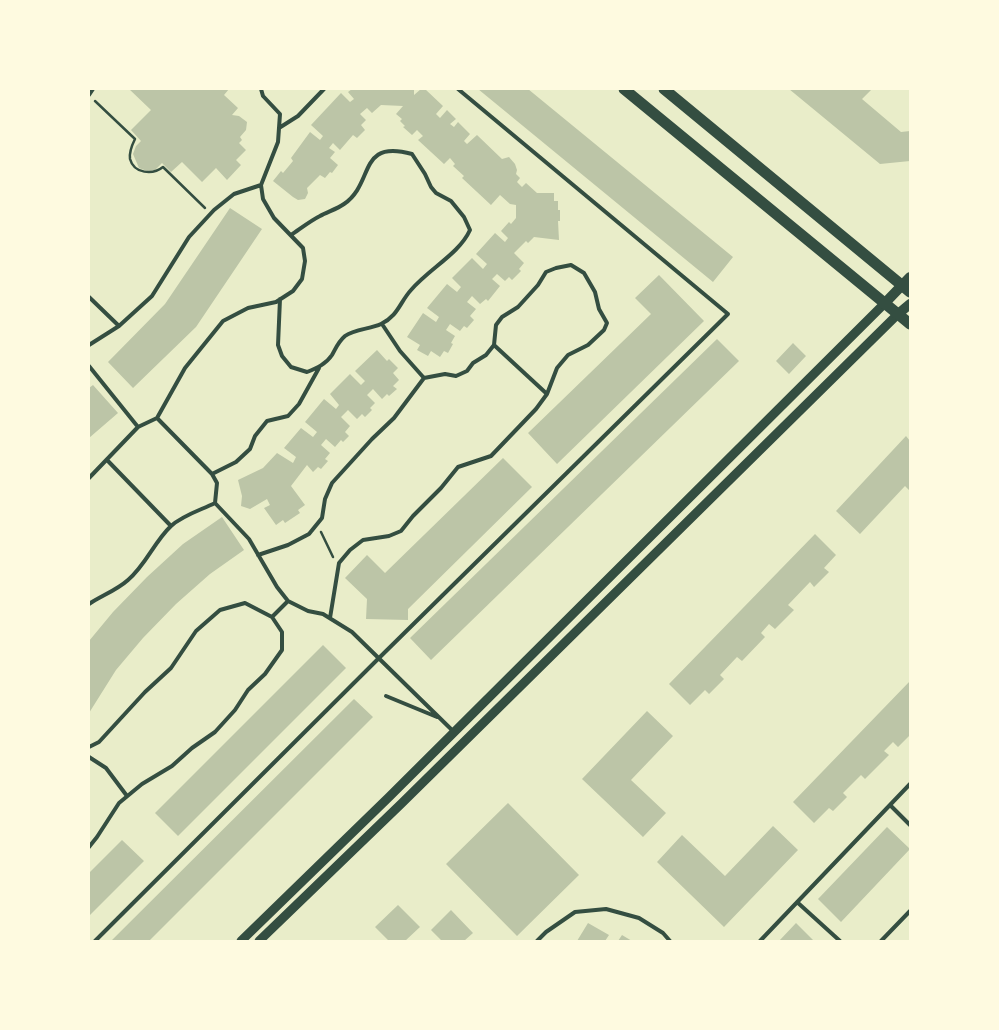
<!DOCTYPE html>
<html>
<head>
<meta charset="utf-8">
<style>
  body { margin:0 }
  #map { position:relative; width:999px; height:1030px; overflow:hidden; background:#e9edc9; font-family:Karla,sans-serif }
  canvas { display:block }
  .frame { position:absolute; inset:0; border:90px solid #fefae0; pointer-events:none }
</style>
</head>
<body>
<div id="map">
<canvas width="999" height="1030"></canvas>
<div class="frame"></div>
</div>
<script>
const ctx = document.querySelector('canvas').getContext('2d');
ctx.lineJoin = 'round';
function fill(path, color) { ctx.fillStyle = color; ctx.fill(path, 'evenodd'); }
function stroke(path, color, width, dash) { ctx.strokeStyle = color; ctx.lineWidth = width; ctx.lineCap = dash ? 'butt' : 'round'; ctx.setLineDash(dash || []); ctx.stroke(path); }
fill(new Path2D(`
  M129,89H229L224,95L238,108L232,115L239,116L247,122L246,130L240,137L242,140L239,143L246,150L236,160L241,165L227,180L216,168L202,182L182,162L171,172L162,163L155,170L147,171L139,168L133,154L136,146L141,141L131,130L151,110Z
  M352,89H414V95L421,89H425L443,106L436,114L440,118L447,110L456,119L450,124L454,127L458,122L470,134L464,141L467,144L477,135L502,159L509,157L515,164L517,170L516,174L520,178L517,182L522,187L526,183L537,193H554V201H558V210H560V221H558L559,240L534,237L528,243L526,241L514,253L524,263L519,269L521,271L512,280L509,277L505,281L497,274L492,279L500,286L488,301L486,299L480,304L472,296L467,302L476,309L470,316L474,320L467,328L464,326L460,331L450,324L446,330L455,336L451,343L453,344L448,353L444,351L440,357L431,351L428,356L417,350L420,345L407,337L423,313L436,322L439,317L427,308L447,284L457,292L461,287L452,278L472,258L483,269L487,264L476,254L495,233L505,242L508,238L501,231L509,222L511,224L516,218V205L510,204L500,195L491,205L462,178L464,176L453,166L455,164L450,158L444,164L418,140L423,136L417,130L412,135L403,127L405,126L400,121L402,119L396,114L403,106L381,105L372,113L367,108L360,114L366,120L361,125L365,130L357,138L353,135L340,150L333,143L329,148L335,152L330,158L338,165L332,173L330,172L325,178L320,175L307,188L308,193L305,199L298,200L293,197L273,181L281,171L283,173L293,161L291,158L310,132L320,140L323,136L311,125L341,93L350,102L354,99L348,92Z
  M478,89H528L733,257L713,282Z
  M789,89H872L862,99L901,132L910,131V161L880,164Z
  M230,208L262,229L196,327L133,388L108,362L165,304Z
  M659,275L704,321L557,464L528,433L651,314L635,298Z
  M717,339L739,361L431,660L410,638Z
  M793,343L806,356L789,374L776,361Z
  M377,350L387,361L389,359L398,368L393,373L399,380L393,386L397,389L389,396L387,394L382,399L373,389L367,395L375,403L370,408L372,410L365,417L362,414L357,419L348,410L341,417L350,426L345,432L349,436L343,442L341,440L335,447L326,439L321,445L330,453L325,459L328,461L321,469L318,467L313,472L307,465L291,486L305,505L298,510L300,513L285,523L283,520L276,525L264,508L270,505L267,499L250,509L241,506L242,496L238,480L263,468L277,453L293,463L296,457L284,448L301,428L313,437L317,432L305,422L324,399L336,409L339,405L330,394L350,374L361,385L365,381L355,371Z
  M93,385L118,413L89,438V388Z
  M906,436L910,441V491L905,486L860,534L836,511Z
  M503,458L532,487L408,609V620L366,619L367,599L345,578L367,555L385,573Z
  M222,517L244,550L210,574L176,604L143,638L116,670L89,713V641L113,612L147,577L183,544Z
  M815,534L836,555L824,568L829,572L814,587L810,582L788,605L794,610L775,629L769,624L761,633L765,637L742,661L737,657L720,675L724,679L709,694L705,690L690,705L669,684Z
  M323,645L346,668L178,836L155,813Z
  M910,681V735L898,747L893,742L884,751L889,755L865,779L861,775L843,793L847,797L833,811L829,808L814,823L793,802Z
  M354,699L373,717L149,941H111Z
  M647,711L673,736L631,780L666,813L643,837L582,779Z
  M508,803L579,875L517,936L446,864Z
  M773,826L798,850L724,927L657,862L682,835L725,876Z
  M887,827L910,849L841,922L818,899Z
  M122,840L144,861L89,916V873Z
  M398,905L420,927L405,941H389L375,927Z
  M451,910L473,933L464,941H442L431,930Z
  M588,923L609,935L605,941H577Z
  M796,923L814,941H779Z
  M622,935L632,941H618Z`), '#bcc5a7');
stroke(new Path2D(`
  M95,101L135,139C132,145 129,152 130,159C134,174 153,175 163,167L205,208
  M321,532L333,557`), '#344e41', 2.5);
stroke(new Path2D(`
  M89,95L93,89
  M279,128L298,116L324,89
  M89,297L119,326
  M280,299L278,345L282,356L291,367L307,372C317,368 326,364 332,355C336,348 338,342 345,336C354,329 371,329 381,324C398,316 400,302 411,290C430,268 459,254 470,230L464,217L451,201L436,193L431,187L425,174L412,154C357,139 375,183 344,204C337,209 327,212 320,216C310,221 300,229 291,235
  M382,324L400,351L424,378
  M89,345L119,326L152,296L189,237L214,210L234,194L261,185
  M494,345L547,394
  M89,366L138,427
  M157,418L212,474L217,483L215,503L249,539L277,587L288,601L308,611L323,614L352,632L454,732
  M107,460L171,526
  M212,474L236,462L250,449L255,436L267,421L288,416L299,404L319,368
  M89,478L138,427L157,418L185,368L223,321L248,308L276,302L293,291L302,279L305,261L303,248L274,218L263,199L261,185L278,142L280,114L263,96L261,89
  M258,555L288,545L309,534L322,518L325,499L332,483L372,439L394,418L424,378L445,374L456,376L467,371L473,363L486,355L494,345L496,325L502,317L518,307L538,285L546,272L556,268L571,265L584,273L595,292L599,309L607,323L604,330L588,345L568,355L557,368L547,394L536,409L491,456L458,467L441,488L413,516L401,531L389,536L363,540L350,550L339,563L330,618
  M89,604C101,596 117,590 128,580C146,565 154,542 171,526C183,515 201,510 215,503
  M272,617L288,601
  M386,696L437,717
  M89,747L99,742L145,692L171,668L196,631L220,610L245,603L272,617L282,632V650L265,674L248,690L235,710L215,732L192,748L172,766L142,784L119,803L97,837L89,847
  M89,757L106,768L127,796
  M890,805L910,825
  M797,902L840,941
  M95,941L379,658L728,314L458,89
  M537,941L546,932L575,912L606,909L639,918L663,933L670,941
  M760,941L910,784
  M881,941L910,911`), '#344e41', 4);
stroke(new Path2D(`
  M241,941L389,797L884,304
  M259,941L402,803L898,314`), '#344e41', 9);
stroke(new Path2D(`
  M884,304L910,277
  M898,314L910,304`), '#344e41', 10);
stroke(new Path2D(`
  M624,89L910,324
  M664,89L910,292`), '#344e41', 11);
</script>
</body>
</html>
